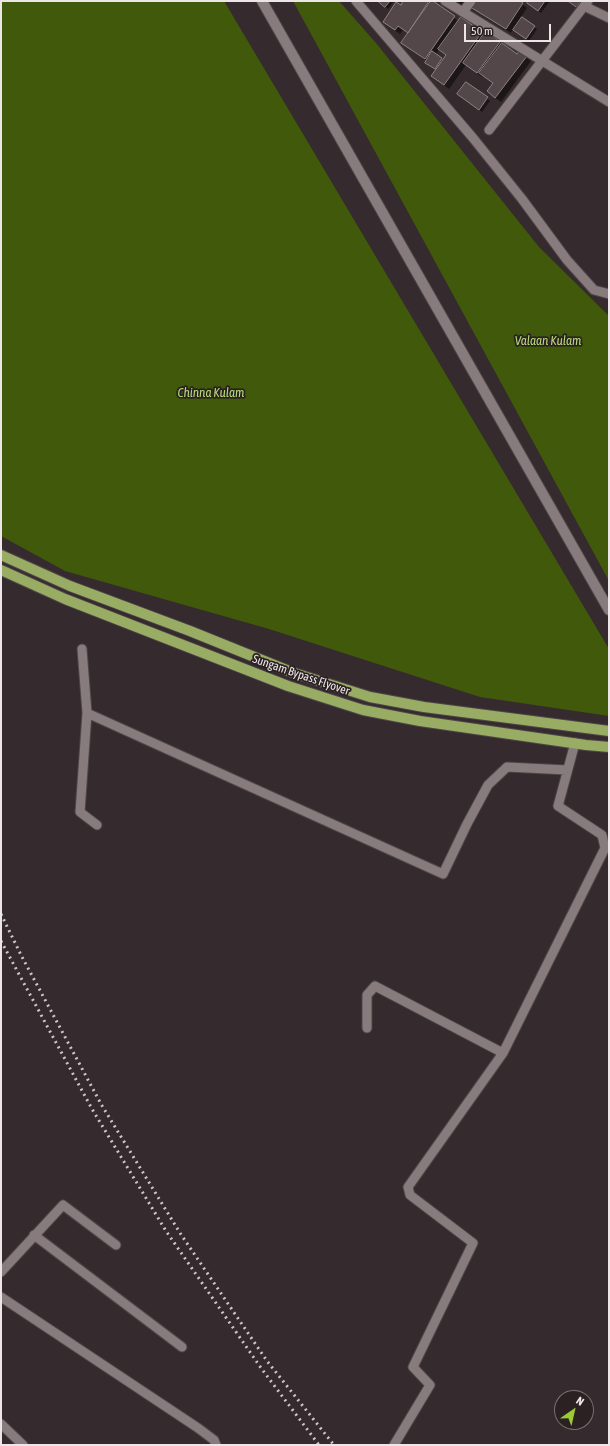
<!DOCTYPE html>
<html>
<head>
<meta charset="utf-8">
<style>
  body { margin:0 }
  #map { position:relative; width:610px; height:1446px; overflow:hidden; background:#352a2d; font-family:"Asap Condensed",sans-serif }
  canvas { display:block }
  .frame { position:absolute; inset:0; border:2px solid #ede6e8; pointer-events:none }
  .north { position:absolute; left:554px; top:1390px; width:40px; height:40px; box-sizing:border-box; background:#2b2123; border:1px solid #797072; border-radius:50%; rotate:34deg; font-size:11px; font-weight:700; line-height:16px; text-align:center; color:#ede6e8 }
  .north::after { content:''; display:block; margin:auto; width:14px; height:18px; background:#9bcb33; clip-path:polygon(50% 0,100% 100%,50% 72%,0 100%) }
  .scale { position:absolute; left:464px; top:24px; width:87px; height:18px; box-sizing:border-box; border:2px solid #ede6e8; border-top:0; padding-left:5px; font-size:12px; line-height:14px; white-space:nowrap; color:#ede6e8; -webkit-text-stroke:3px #2b2123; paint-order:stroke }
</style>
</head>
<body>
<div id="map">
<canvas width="610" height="1446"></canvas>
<div class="frame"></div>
<div class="north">N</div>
<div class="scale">50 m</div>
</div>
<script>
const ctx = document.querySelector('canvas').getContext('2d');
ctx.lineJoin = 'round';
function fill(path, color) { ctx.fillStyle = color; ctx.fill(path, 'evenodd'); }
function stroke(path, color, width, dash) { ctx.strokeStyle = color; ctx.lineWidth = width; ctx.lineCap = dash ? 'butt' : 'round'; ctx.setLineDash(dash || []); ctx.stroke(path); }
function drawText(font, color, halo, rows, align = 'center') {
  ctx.font = font + ' "Asap Condensed",sans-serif'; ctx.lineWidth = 3.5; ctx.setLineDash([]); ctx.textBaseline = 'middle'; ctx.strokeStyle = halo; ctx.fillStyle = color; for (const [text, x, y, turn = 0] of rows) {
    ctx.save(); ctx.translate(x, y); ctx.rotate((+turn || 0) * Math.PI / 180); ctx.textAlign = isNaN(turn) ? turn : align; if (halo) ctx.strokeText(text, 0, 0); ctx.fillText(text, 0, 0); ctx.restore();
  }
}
fill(new Path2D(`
  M1,1H224L609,649V716L480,697L269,629L65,571L1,536Z
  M293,1H339L376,43L539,247L609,316V581Z`), '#41590b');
fill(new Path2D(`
  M379,1H394L388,9Z
  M404,1H429L431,3L432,1L459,22L500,42L517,55L526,56L531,61L501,102L493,96L494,84L483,75L482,77L466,65L449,89L432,76L437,70L429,65L427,61L407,47L409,34L403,30L400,34L384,22L401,6ZM439,49L447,56L443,60L436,55Z
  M451,1H468L463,9Z
  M477,1H518L527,8L521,17L537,29L529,41L513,29L511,33L478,12L473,8Z
  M530,1H550L541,13L531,6Z
  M567,1H588L582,11Z
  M458,94L487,98L490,101L482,112Z`), '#0007');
const building = new Path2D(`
  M378,1H390L385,7Z
  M403,1H429L408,33L398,26L395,30L383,22L396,2L401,5Z
  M431,1H433L455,16L425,59L401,43Z
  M476,1H520L523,3L506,29L472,8Z
  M529,1H545L538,11L527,3Z
  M568,1H581L577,7Z
  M461,17L482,32L444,85L431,76L446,55L438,49Z
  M522,17L535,26L526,39L513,30Z
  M486,31L500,42L477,73L463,63Z
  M502,43L517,54L520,50L527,56L495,98L487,91L493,83L479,73Z
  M432,51L442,58L435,69L425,63Z
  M466,82L488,97L479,110L457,94Z`);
fill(building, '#53474a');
stroke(building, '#8e8185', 1);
const minor = new Path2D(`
  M356,1L473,138L522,199L567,260L594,290L609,294
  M445,1L609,102
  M584,6L609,18
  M463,12L471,1
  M489,130L588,1
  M82,649L87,713L80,812L97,825
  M87,713L443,874L467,824L488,785L507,767L567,770
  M367,1028V995L375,986L503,1053
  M34,1235L182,1347
  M1,1272L63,1205L116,1245
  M1,1297L198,1428L214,1440L216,1445
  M1,1424L23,1445
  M394,1445L430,1385L413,1367L473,1243L410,1195L408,1187L503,1053L605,848L602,835L558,806L575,743`);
const tertiary = new Path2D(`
  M262,1L609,610`);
const primary = new Path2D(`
  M1,555L70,586L190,631L294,673L370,697L424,707L609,731
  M1,570L65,599L288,686L363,710L420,721L586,745L609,747`);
stroke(minor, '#4e4648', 11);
stroke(tertiary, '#4e4648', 12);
stroke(primary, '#4e4648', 12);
stroke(minor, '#887b7e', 9);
stroke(tertiary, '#887b7e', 10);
stroke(primary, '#98ac64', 10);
stroke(new Path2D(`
  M1,914L21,955L101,1104L180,1233L267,1361L334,1445
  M1,941L92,1109L166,1231L261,1368L319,1445`), '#cdc6c8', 3, [2, 4]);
drawText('12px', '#ede6e8', '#2b2123', [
  ["Sungam Bypass Flyover",301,675,19]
]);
drawText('italic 13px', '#b6db78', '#2b2123', [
  ["Valaan Kulam",548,341],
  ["Chinna Kulam",211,393]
]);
</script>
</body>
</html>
